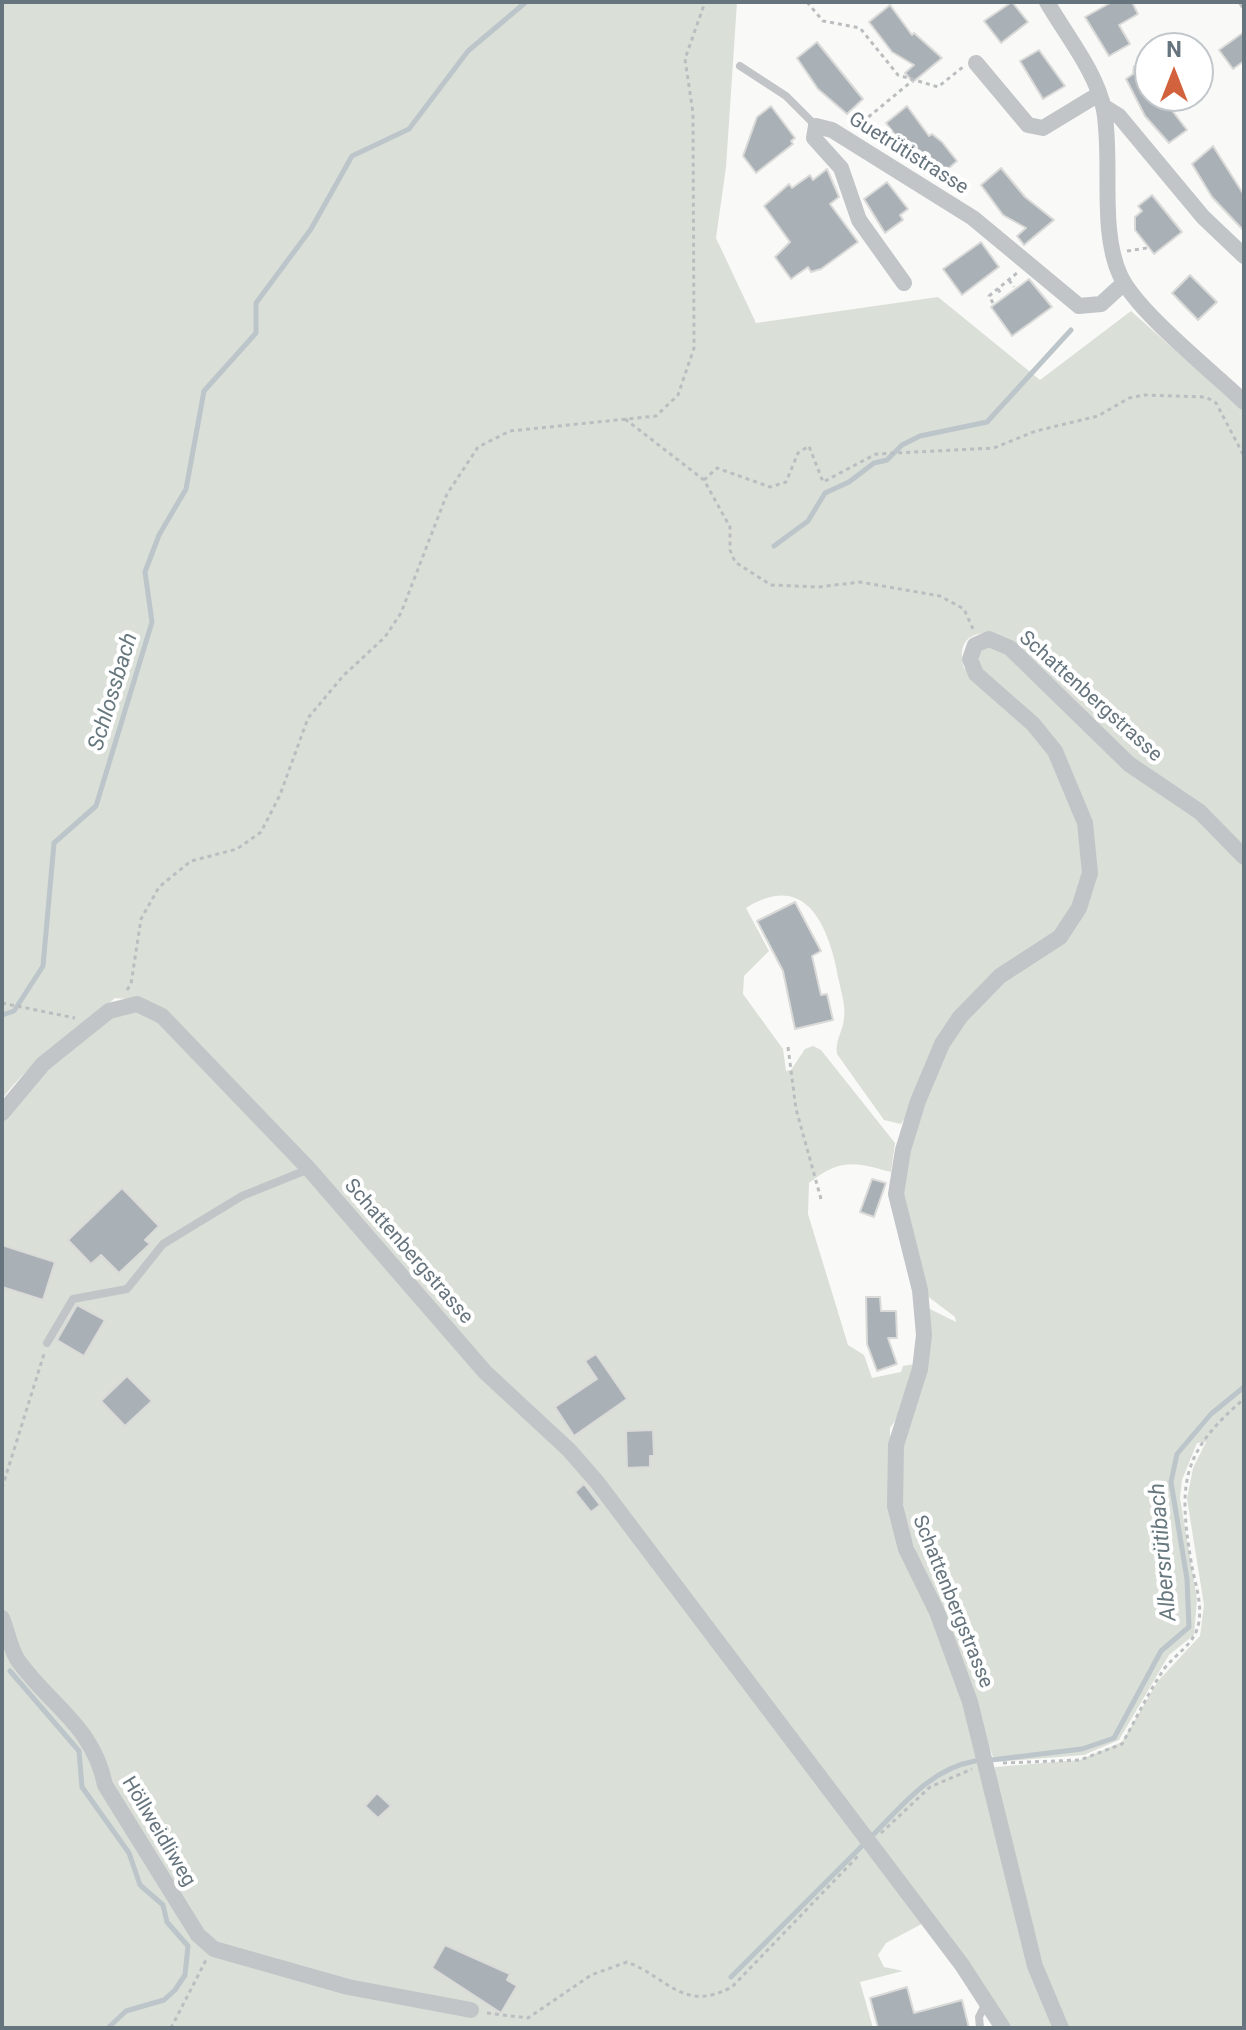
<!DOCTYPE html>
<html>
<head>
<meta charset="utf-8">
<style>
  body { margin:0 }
  #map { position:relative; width:1246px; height:2030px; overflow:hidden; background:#f9f9f7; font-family:Roboto,sans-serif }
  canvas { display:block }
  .frame { position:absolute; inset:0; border:4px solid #66747e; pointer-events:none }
  .north { position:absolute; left:1134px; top:32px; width:80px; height:80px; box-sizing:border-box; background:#fff; border:2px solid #c2c7cb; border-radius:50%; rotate:0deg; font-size:22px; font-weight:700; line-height:32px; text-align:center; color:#66747e }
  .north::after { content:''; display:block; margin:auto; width:28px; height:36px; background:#d2623d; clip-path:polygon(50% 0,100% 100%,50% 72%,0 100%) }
</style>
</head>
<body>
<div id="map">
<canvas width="1246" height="2030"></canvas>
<div class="frame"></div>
<div class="north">N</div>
</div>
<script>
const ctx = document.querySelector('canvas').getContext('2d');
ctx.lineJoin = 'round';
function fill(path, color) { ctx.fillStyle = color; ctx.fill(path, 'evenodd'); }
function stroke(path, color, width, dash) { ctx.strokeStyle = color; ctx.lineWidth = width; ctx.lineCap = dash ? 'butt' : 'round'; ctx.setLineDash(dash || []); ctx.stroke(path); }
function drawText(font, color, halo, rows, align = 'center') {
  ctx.font = font + ' Roboto,sans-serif'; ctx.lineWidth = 8; ctx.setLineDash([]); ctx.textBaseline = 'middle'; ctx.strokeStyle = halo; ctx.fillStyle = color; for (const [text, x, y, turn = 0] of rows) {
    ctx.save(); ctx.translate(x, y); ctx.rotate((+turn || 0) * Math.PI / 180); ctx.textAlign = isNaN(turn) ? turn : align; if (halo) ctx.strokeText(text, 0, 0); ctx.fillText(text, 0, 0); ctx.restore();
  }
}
fill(new Path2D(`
  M2,2H737L726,167L716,238L756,323L938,297L1040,380L1131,311L1244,412V847L1148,773L1013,643C988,626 953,630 964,668L1020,718L1056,763L1086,851L1077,899L1058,932L987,981L901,1124L884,1120L837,1054C835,1039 843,1032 844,1018C846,1006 841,992 839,981C830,930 808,869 746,908L769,951L744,976L743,994L783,1049L786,1071L791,1070L805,1049L813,1046L821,1050L895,1143L891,1172C855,1162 840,1158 809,1183L808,1214L848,1345L864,1355L872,1378L901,1372L903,1366L915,1364L903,1410L890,1428V1475L958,1679L1055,2028H1009L931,1919L886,1943L878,1955L884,1967L903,1971L860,1982L873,2028H2V1120C39,1071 88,1027 143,1000L115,998C77,1031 32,1059 2,1099Z
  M989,646L1002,650L1182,804L1244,863V2028H1068L1050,1991L994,1781L995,1767L1080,1760L1122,1742L1158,1681L1200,1636L1204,1605L1187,1499L1193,1468L1206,1442L1197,1443L1182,1480L1180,1498L1197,1599L1194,1635L1169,1655L1119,1740L1084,1755L995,1762L904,1531L899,1462L928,1308L956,1322L955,1317L926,1295L901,1197L908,1148L944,1050L985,994L1046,954L1094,874L1061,753L979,666V652Z`), '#dadfd8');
stroke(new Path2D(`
  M774,546L808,521L825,493L849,482L874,463L887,460L902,445L920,436L987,422L1071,330
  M2,1015L14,1011L43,966L54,843L96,806L152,622L145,572L159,535L186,489L204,391L256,333V303L311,229L352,156L409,129L468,51L526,2
  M10,1671L79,1751L82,1787L129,1853L140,1885L163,1905L167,1922L188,1946L185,1975L175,1990L164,2000L126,2011L108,2028
  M991,1760L1082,1749L1114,1738L1161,1651L1189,1627L1187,1579L1171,1482L1177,1454L1211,1414L1244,1387
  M871,1837C902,1806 930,1769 975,1761
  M731,1977L862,1846`), '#bcc5c9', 5);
const building = new Path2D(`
  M1012,2L1028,22L1001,43L984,21Z
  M1112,2H1132L1138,14L1119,25L1130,44L1109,56L1085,17Z
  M890,5L912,35L914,33L942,58L913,82L905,73L914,65L892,52L869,22Z
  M1244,32V61L1233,69L1219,50Z
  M817,42L863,99L847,114L818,89L797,58Z
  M1039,50L1065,86L1043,99L1020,61Z
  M1150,61V96H1161L1187,130L1169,143L1145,116L1126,79L1133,74L1134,66L1141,68Z
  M771,106L795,138L791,141L793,144L756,173L743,156L757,117Z
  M907,106L929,136L932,134L942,142L957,161L940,176L931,166L929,168L909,153L886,123Z
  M1213,146L1244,195V231L1212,197L1192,164Z
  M1001,168L1025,197L1054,220L1024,245L1017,236L1026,228L1003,215L981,185Z
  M827,169L839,197L830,204L858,242L821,269L811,272L808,267L791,279L775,257L790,242L764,206L789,184L792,188L810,175L813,180Z
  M887,182L908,209L900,215L903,220L885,233L864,199Z
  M1152,195L1182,232L1154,254L1135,230V217L1142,211L1138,206Z
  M981,242L999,267L962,295L943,269Z
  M1190,275L1217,302L1198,320L1172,293Z
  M1029,279L1052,307L1012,336L991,307Z
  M795,902L821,951L812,956L821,995L827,994L833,1020L795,1029L783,971L757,921Z
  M872,1179L886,1183L874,1217L860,1212Z
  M122,1188L159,1226L145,1240L150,1244L119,1273L101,1255L91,1264L68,1240Z
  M2,1245L55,1262L43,1300L2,1287Z
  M866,1297H880L881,1311H896L897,1338H888L897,1364L877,1371L867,1344Z
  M77,1305L105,1320L84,1356L57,1340Z
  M596,1354L627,1399L574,1436L555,1407L597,1379L585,1361Z
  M127,1376L152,1401L125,1426L101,1401Z
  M653,1430L654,1456H650V1467L627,1468L626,1431Z
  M584,1484L600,1505L591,1512L575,1492Z
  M377,1793L391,1806L378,1818L365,1806Z
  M445,1945L510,1974L507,1980L517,1986L501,2013L432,1968Z
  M907,1987L914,2013L962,2000L969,2028H878L870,1998Z`);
fill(building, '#aab1b6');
stroke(building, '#dadad9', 2);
stroke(new Path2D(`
  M807,2L823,21L860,28L898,75L938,87L963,67
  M860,129V124L912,81
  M877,140L890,130
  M1127,251L1147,248
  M1009,280L1014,287
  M998,289L1002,296
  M993,303L989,296L1017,273
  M625,419L704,480L730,527V550L735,562L771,585L819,587L860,582L940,596L964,609L973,629
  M704,480L717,468L770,487L786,482L798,453L809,446L823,482L876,454L994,448L1036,431L1098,416L1129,398L1144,395L1206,397L1216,403L1244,456
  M127,990L131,984L141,919L159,887L191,861L237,849L261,832L280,795L308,718L343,676L385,637L401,613L447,494L478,447L510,431L656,416L678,395L694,348L693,113L685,59L705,2
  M2,1003L75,1018
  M788,1047L796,1109L821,1199
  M2,1488L44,1354
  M1003,1763L1080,1760L1122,1744C1136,1719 1148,1693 1164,1669C1177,1652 1196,1644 1199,1621C1202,1600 1194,1581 1191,1561C1178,1482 1182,1452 1244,1399
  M881,1833L930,1787L972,1769
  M487,2013L528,2018L591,1975L627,1962C669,1978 683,2013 732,1987L859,1855
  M171,2028L206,1960`), '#bbbec0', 3, [4, 4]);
stroke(new Path2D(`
  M1242,2L1244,5
  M740,66L786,96L816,126
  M47,1343L73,1299L127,1289L163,1244L242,1196L309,1169
  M980,2028L979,2017L986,2003`), '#c1c5c8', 8);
stroke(new Path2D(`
  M1047,2C1066,35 1097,73 1104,110C1113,161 1099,229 1120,275C1136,311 1213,372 1244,402
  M976,63L1028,125L1043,128L1099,94
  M1103,106L1119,116L1203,217L1244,256
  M904,283L859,220L841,168L814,138L816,126L832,130L973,218L1079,306L1101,304L1124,283
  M2,1113L43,1064L109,1011L137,1004L162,1016L309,1169L485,1372L569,1450L597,1482L962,1965L1003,2028
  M2,1618C7,1630 10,1647 17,1659C49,1705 93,1725 105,1785L198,1935L214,1949L348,1987L471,2010
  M1061,2028L1035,1966L970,1702L937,1612L906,1549L895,1506L896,1445L920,1369L924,1335L920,1290L896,1194L903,1150L918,1101L942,1044L960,1017L1000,976L1060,937L1079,908L1090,873L1085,823L1055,751L1033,724L976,674L970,659L975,645L989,639L1010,648L1129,764L1200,812L1244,857`), '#c1c5c8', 16);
drawText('20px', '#66747e', '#fff', [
  ["Guetrütistrasse",908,154,32],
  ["Schattenbergstrasse",1090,697,42],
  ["Schattenbergstrasse",408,1252,49],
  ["Schattenbergstrasse",952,1602,68],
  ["Höllweidliweg",158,1832,59]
]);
drawText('italic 22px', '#67787f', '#fff', [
  ["Schlossbach",114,692,-73],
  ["Albersrütibach",1164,1552,-95]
]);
</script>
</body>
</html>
